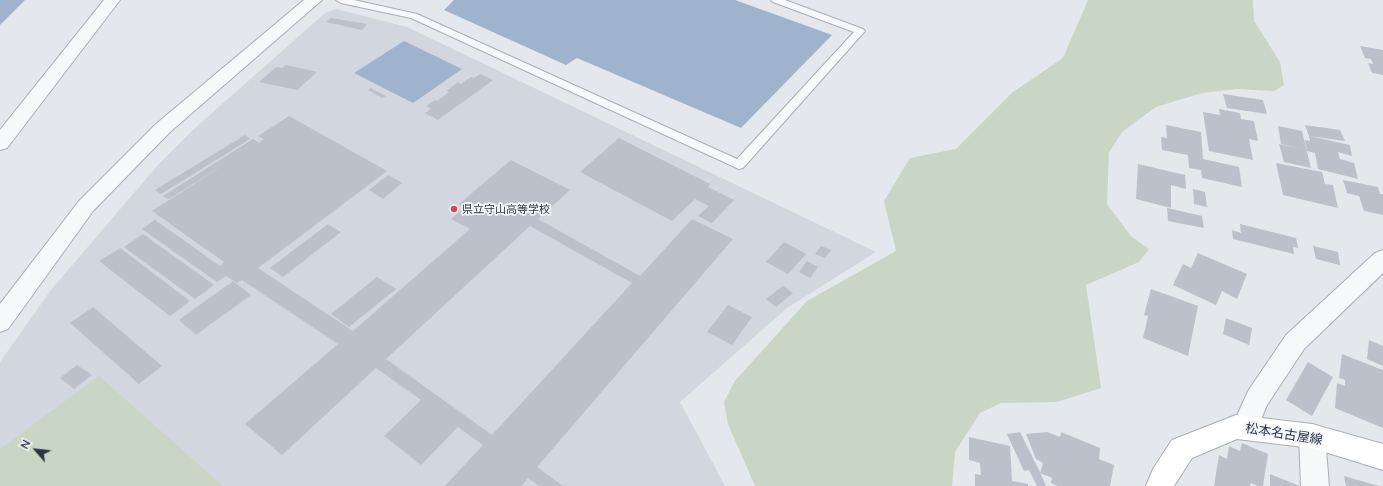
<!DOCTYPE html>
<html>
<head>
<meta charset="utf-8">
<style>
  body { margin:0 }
  #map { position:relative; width:1383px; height:486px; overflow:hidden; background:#e4e7ec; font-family:Lato,sans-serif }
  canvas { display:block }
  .north { position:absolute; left:16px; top:430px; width:40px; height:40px; -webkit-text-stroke:3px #f4f6f9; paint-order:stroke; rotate:298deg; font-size:11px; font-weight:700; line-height:16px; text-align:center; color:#2b3445 }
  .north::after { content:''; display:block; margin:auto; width:14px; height:18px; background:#2b3445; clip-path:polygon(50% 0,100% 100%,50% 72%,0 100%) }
</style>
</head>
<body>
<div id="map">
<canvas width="1383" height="486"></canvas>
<div class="north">N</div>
</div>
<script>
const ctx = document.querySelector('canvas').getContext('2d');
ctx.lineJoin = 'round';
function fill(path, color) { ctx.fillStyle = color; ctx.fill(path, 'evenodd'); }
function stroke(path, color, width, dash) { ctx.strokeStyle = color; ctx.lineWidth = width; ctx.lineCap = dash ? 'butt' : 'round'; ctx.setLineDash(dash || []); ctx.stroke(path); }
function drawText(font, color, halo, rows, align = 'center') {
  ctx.font = font + ' Lato,"Noto Sans JP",sans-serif'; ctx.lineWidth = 3.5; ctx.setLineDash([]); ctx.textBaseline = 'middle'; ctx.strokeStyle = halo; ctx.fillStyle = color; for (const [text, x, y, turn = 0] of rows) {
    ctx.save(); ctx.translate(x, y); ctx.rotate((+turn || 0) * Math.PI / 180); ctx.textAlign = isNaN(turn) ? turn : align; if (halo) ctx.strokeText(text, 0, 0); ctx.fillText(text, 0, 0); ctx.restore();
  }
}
fill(new Path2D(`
  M336,9L407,27L876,252L787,308L680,402L725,486H0V362L51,290L157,166L194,129L325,13Z`), '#d2d6de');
fill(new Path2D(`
  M1088,0H1253L1254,21L1280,62L1284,85L1274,91L1237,89L1202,93L1156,107L1123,131L1109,152L1107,204L1131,236L1149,249L1139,262L1086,285L1101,388L1057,402L1001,403L980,413L955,452L952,486H755L728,424L724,402L734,382L807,301L896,251L884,201L910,158L956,149L1013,92L1063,58Z
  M99,376L223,486H0V449Z`), '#c9d6c5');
fill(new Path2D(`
  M0,0H25L0,25Z
  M454,0H735L832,35L741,128L577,58L566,65L444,10Z
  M404,41L462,69L413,103L354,73Z`), '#9fb4cc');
fill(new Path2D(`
  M331,18L367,24L362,30L326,22Z
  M1360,46L1383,50V75L1372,73L1368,63L1373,64L1371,59L1365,58Z
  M286,65L317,72L297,90L259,82L276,67L282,68Z
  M480,74L493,80L438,120L425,113L431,109L426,106L435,100L437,101L449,92L446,91L458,82L461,84L471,77L474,78Z
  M371,88L386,96L382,98L368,90Z
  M1223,94L1263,100L1267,114L1227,108Z
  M1219,109L1240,113L1241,119L1254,121L1258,141L1249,139L1253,160L1209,151L1203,112L1220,115Z
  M289,116L387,171L258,268L353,331L470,229L451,219L465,207L459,204L511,160L570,190L538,219L640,276L692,219L733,239L537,467L563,486H539L528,478L522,486H445L483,445L458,427L421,465L384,436L421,400L376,368L282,455L245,424L338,344L242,280L237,283L226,276L217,282L142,229L155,220L220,266L224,262L152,211L230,161L169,199L163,196L253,139L259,143L264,139L258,136ZM530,226L632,283L492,435L386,359Z
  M1166,125L1201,132L1203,159L1239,167L1242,187L1202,178L1201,170L1189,168L1188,155L1162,150L1161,137L1167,138Z
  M1305,125L1340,130L1345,141L1309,136Z
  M1278,126L1302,131L1311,168L1284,162L1279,144L1303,149L1281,144Z
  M245,135L250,139L161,194L155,190Z
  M1309,136L1350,145L1352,156L1338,152L1340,159L1354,163L1358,179L1318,169L1315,153L1307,151L1305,140L1310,141Z
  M619,138L710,184L708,187L734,200L712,223L698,216L709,206L695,199L672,221L580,172Z
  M1276,163L1322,172L1325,184L1333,185L1338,208L1283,195Z
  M1138,164L1185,175L1186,189L1171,185V208L1136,199Z
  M388,175L402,183L383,199L369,190Z
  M1343,180L1378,187L1380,194H1383V215L1364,211L1359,196L1347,193Z
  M1193,189L1205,192L1207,207L1194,204Z
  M1167,208L1202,216L1204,228L1168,221Z
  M328,224L341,232L283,277L270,268Z
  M1240,224L1296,238L1298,248L1293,247L1294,254L1233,239L1232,230L1241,233Z
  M143,234L214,285L195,299L124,247Z
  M784,242L806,254L788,274L766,262Z
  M821,246L831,250L825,258L815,254Z
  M1313,246L1338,252L1340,265L1316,259Z
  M120,248L190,301L170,316L99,261Z
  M1198,253L1247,274L1237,299L1222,291L1216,305L1173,285L1183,264L1191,268Z
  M807,261L818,267L810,278L799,272Z
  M377,277L396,289L349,327L331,314Z
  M233,281L251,295L196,335L179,320Z
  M783,286L793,293L776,307L766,299Z
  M1151,289L1198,306L1188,356L1143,338L1148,316L1144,315Z
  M728,305L752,317L732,345L707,332Z
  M93,307L162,366L139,384L70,323Z
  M1226,318L1252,328L1249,345L1223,334Z
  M1369,340L1383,346V366L1367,359Z
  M1342,354L1383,370V428L1335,408L1337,383L1345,386V380L1339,378Z
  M1308,362L1333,377L1312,416L1286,400Z
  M77,365L92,375L74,389L60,378Z
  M1020,432L1039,470L1046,486H1037L1029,470L1024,471L1007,434Z
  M1047,432L1060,437L1061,432L1100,448L1099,459L1114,465L1110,486H1057L1051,483L1052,478L1040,473L1043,463L1036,459L1026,434Z
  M969,437L1010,446L1012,481L1028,484V486H975V474L981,475L980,463L969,460Z
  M1242,443L1268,454L1263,486H1258L1251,483L1250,486H1214L1219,455L1227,459L1229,446L1240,451Z
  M1270,474L1300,486H1270Z
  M1344,476L1379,486H1346Z`), '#bbc0ca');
const service = new Path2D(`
  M336,0H354L417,14L737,159L854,32L773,2L771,0H785L863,29L865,31L743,168L739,169L411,18L341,3Z`);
const minor = new Path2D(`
  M104,0H120L7,148L0,150V130Z
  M1383,250V273L1304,349L1267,405L1254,436L1245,439L1236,436L1232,427L1248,391L1286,335L1375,253Z
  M1312,424L1321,427L1325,436L1329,486H1301L1299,436L1303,427Z`);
const tertiary = new Path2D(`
  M304,0H322L170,132L93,211L8,329L0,332V304L79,201L156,124Z`);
const secondary = new Path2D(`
  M1236,415L1312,424L1383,444V470L1312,448L1237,439L1192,458L1174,486H1146L1153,469L1172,440Z`);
stroke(service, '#a9aeb7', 2);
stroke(minor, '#a9aeb7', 2);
stroke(tertiary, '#a9aeb7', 2);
stroke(secondary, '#a9aeb7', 2);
fill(service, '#f7f8fa');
fill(minor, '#f7f8fa');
fill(tertiary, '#f7f8fa');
fill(secondary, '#fff');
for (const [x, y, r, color] of [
  [454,209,4,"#d1495b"]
]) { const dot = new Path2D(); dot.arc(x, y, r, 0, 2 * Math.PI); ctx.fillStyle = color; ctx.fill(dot); stroke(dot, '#f4f6f9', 1.5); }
drawText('11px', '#2b3445', '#f4f6f9', [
  ["県立守山高等学校",462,209]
], 'left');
drawText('13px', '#2b3445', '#f4f6f9', [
  ["松本名古屋線",1284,434,9]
]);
</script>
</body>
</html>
